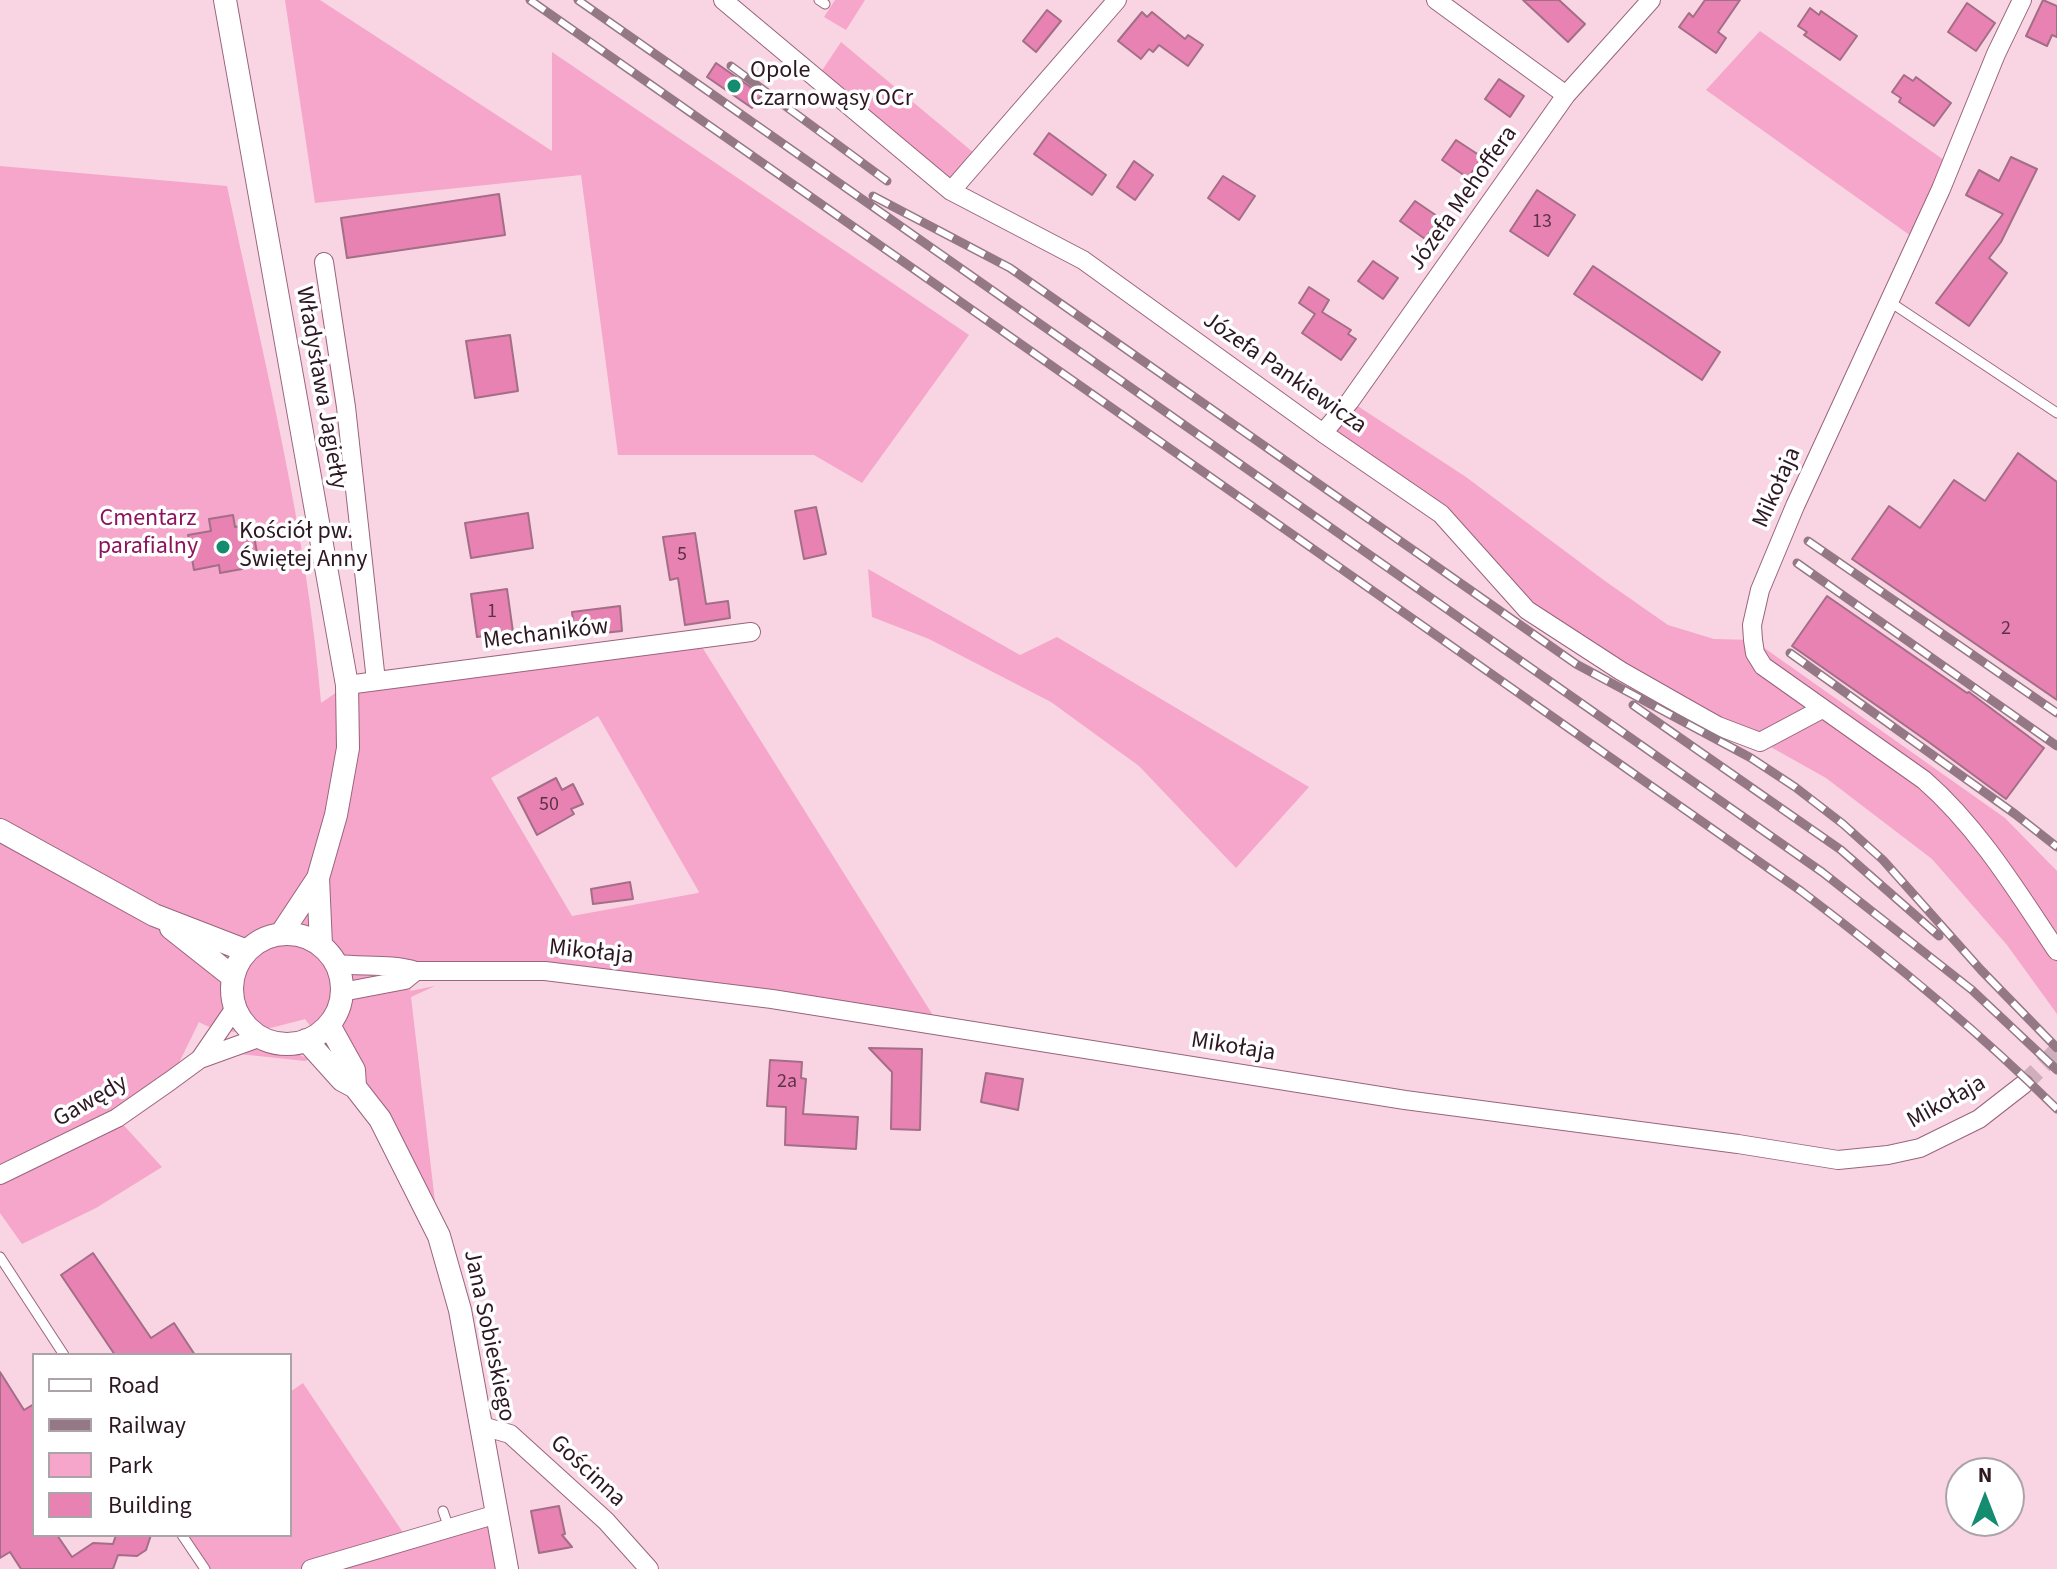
<!DOCTYPE html>
<html>
<head>
<meta charset="utf-8">
<style>
  body { margin:0 }
  #map { position:relative; width:2057px; height:1569px; overflow:hidden; background:#f9d5e4; font-family:"Source Sans 3",sans-serif }
  canvas { display:block }
  .legend { position:absolute; left:32px; top:1353px; width:260px; height:184px; box-sizing:border-box; background:#fff; border:2px solid #aba3a7; margin:0; padding:10px 14px; list-style:none; font-size:24px; color:#2d1822 }
  .legend li { display:flex; align-items:center; gap:16px; height:40px }
  .legend b { width:40px; border:2px solid #aba3a7 }
  .north { position:absolute; left:1945px; top:1457px; width:80px; height:80px; box-sizing:border-box; background:#fff; border:2px solid #aba3a7; border-radius:50%; rotate:0deg; font-size:22px; font-weight:700; line-height:32px; text-align:center; color:#2d1822 }
  .north::after { content:''; display:block; margin:auto; width:28px; height:36px; background:#148c6f; clip-path:polygon(50% 0,100% 100%,50% 72%,0 100%) }
</style>
</head>
<body>
<div id="map">
<canvas width="2057" height="1569"></canvas>
<ul class="legend">
<li><b style="height:10px;background:#fff"></b>Road</li>
<li><b style="height:10px;background:#957885"></b>Railway</li>
<li><b style="height:22px;background:#f5a6ca"></b>Park</li>
<li><b style="height:22px;background:#e782b2"></b>Building</li>
</ul>
<div class="north">N</div>
</div>
<script>
const ctx = document.querySelector('canvas').getContext('2d');
ctx.lineJoin = 'round';
function fill(path, color) { ctx.fillStyle = color; ctx.fill(path, 'evenodd'); }
function stroke(path, color, width, dash) { ctx.strokeStyle = color; ctx.lineWidth = width; ctx.lineCap = dash ? 'butt' : 'round'; ctx.setLineDash(dash || []); ctx.stroke(path); }
function drawText(font, color, halo, rows, align = 'center') {
  ctx.font = font + ' "Source Sans 3",sans-serif'; ctx.lineWidth = 7; ctx.setLineDash([]); ctx.textBaseline = 'middle'; ctx.strokeStyle = halo; ctx.fillStyle = color; for (const [text, x, y, turn = 0] of rows) {
    ctx.save(); ctx.translate(x, y); ctx.rotate((+turn || 0) * Math.PI / 180); ctx.textAlign = isNaN(turn) ? turn : align; if (halo) ctx.strokeText(text, 0, 0); ctx.fillText(text, 0, 0); ctx.restore();
  }
}
fill(new Path2D(`
  M285,0H320L552,151V52L969,335L862,483L814,455H618L581,175L315,203Z
  M835,0H865L846,30L824,17Z
  M1760,31L1951,165L1918,241L1706,90Z
  M841,42L980,158L951,191L817,78Z
  M0,166L227,186C263,357 307,529 321,703L347,685L697,639L939,1025L567,973L416,971L410,991L435,986L411,997L439,1236L380,1119L305,1019C271,1028 232,1041 199,1022L170,1081L117,1118L162,1167L96,1208L22,1244L0,1213ZM598,716L699,892L698,893L572,916L491,778Z
  M1350,401L1466,477L1605,581L1668,625L1714,639L1753,640L2005,818L2057,871V1014L2007,945L1932,859L1826,778L1527,610L1441,514L1323,433Z
  M868,569L1020,655L1057,637L1309,787L1236,868L1139,766L1051,702L929,639L872,617Z
  M263,1045L289,1051L310,1059L305,1061L230,1053Z
  M303,1383L408,1540L497,1514L507,1569H205L182,1535H290V1392Z`), '#f5a6ca');
const building = new Path2D(`
  M1523,0H1559L1585,24L1568,42Z
  M1705,0H1740L1718,32L1726,38L1716,53L1679,27L1689,13L1693,17Z
  M2043,0L2057,6V37L2052,35L2047,46L2026,36Z
  M1967,3L1995,23L1976,51L1948,32Z
  M1810,8L1819,15L1821,11L1857,36L1840,60L1804,35L1807,32L1798,26Z
  M1047,10L1061,21L1036,52L1023,41Z
  M1142,12L1147,17L1152,12L1185,39L1188,35L1203,45L1188,66L1159,45L1153,52L1149,49L1141,59L1118,41Z
  M716,63L762,95L752,108L707,77Z
  M1904,75L1913,81L1916,77L1951,103L1934,126L1899,102L1901,98L1892,92Z
  M1499,79L1524,96L1510,117L1485,99Z
  M1049,133L1106,175L1092,195L1034,154Z
  M1456,140L1482,157L1468,178L1442,160Z
  M2011,157L2037,169L2001,242L1989,258L2007,273L1969,326L1936,303L2003,214L1966,195L1979,170L1999,181Z
  M1134,161L1153,175L1135,200L1117,187Z
  M1223,176L1255,196L1239,220L1208,198Z
  M1537,190L1575,215L1548,256L1510,231Z
  M499,194L505,235L347,258L341,218Z
  M1415,201L1440,218L1425,239L1400,221Z
  M1373,261L1398,278L1383,299L1358,281Z
  M1593,266L1720,352L1702,380L1574,294Z
  M1309,287L1329,300L1322,312L1351,330L1348,334L1356,339L1341,360L1302,333L1315,314L1299,303Z
  M510,335L518,391L475,398L466,341Z
  M2018,453L2057,482V700L1852,559L1889,506L1920,528L1954,480L1985,501Z
  M816,507L826,554L804,559L795,511Z
  M528,513L533,548L471,558L465,523Z
  M233,515L235,527L252,524L258,559L240,562L242,569L220,573L219,565L194,570L188,535L211,531L209,519Z
  M695,533L706,604L728,601L730,618L685,625L678,578L670,580L663,537Z
  M507,589L513,632L477,637L471,594Z
  M1827,596L1967,693L1969,692L2044,748L2006,799L1930,743L1792,646Z
  M620,606L622,631L575,636L572,612Z
  M556,778L562,790L573,784L583,804L571,809L574,814L537,835L518,798Z
  M630,882L633,899L593,904L591,889Z
  M869,1048L922,1049L920,1130L891,1129L892,1072Z
  M770,1060L802,1062L801,1078L806,1079L803,1114L858,1117L856,1149L785,1145L786,1107L767,1106Z
  M986,1073L1023,1079L1018,1110L981,1102Z
  M93,1253L151,1338L174,1323L195,1355H115L61,1275Z
  M0,1372L24,1410L34,1404V1535H57L72,1557L93,1543L113,1544L116,1535H151L146,1550L137,1556L118,1555L113,1569H21L10,1552L0,1558Z
  M559,1506L565,1534L562,1535L572,1547L539,1553L531,1511Z`);
fill(building, '#e782b2');
stroke(building, '#a36e86', 2);
stroke(new Path2D(`
  M2024,1084L2057,1051`), '#d0afbd', 18, [18, 9]);
const service = new Path2D(`
  M819,0L825,4
  M1890,302L2057,413
  M0,1257L64,1355
  M443,1511L449,1528
  M182,1535L205,1569`);
const minor = new Path2D(`
  M723,0L951,191L1083,260L1323,433L1441,514L1527,610L1621,671L1686,708L1718,726L1760,742L1822,709
  M1436,0L1566,95
  M2022,0L1996,54L1941,189L1795,506L1760,590L1752,625L1753,640L1755,653L1763,666L1924,780C1978,827 2017,891 2057,951
  M951,191L1117,0
  M324,262L346,407L376,681
  M1323,433L1350,401L1566,95L1651,0
  M347,685L751,632
  M337,964C362,967 392,963 416,971H545L772,999L1405,1100L1738,1144L1838,1160L1888,1155L1920,1148L1979,1119L2024,1084
  M342,992L405,980L416,971
  M200,1059L261,1037
  M0,1175L117,1118L170,1081L200,1059L235,1008
  M482,1426L510,1434L606,1521L649,1569
  M311,1569L497,1514`);
const tertiary = new Path2D(`
  M225,0L347,685L348,748L336,815L318,878L281,934
  M0,830L154,915L247,951
  M318,878L321,945
  M171,928L233,977
  M232 989a55 55 0 1 1 110 0a55 55 0 1 1-110 0Z
  M329,1025L354,1070L355,1087
  M306,1040L342,1080L355,1087L380,1119L439,1236L460,1310L507,1569`);
stroke(service, '#99647c', 11);
stroke(minor, '#99647c', 20);
stroke(tertiary, '#99647c', 24);
stroke(service, '#fff', 9);
stroke(minor, '#fff', 18);
stroke(tertiary, '#fff', 22);
const rail = new Path2D(`
  M530,0L1801,891C1891,959 1977,1030 2057,1109
  M578,0L1822,872L1972,990L2057,1070
  M731,66L887,181
  M873,196L1010,268L1576,664L1751,758L1795,787L1843,824L1883,860L1981,970L2057,1048
  M1808,541L2057,713
  M1797,563L2057,746
  M1790,653L2015,814L2057,847
  M1633,705L1841,850L1939,936`);
stroke(rail, '#957885', 9);
stroke(rail, '#fff', 6, [18]);
for (const [x, y, r, color] of [
  [734,86,8,"#148c6f"],
  [223,547,8,"#148c6f"]
]) { const dot = new Path2D(); dot.arc(x, y, r, 0, 2 * Math.PI); ctx.fillStyle = color; ctx.fill(dot); stroke(dot, '#fff', 3); }
drawText('20px', '#5c3246', null, [
  ["13",1542,223],
  ["5",682,556],
  ["1",492,613],
  ["2",2006,630],
  ["50",549,806],
  ["2a",787,1083]
]);
drawText('24px', '#2d1822', '#fff', [
  ["Opole",750,72],
  ["Czarnowąsy OCr",750,100],
  ["Kościół pw.",239,533],
  ["Świętej Anny",239,561]
], 'left');
drawText('24px', '#2d1822', '#fff', [
  ["Józefa Mehoffera",1464,199,-55],
  ["Józefa Pankiewicza",1284,374,35],
  ["Władysława Jagiełły",320,388,80],
  ["Mikołaja",1778,488,-66],
  ["Mechaników",546,635,-7],
  ["Mikołaja",591,953,6],
  ["Mikołaja",1233,1048,9],
  ["Gawędy",91,1102,-30],
  ["Mikołaja",1947,1103,-29],
  ["Jana Sobieskiego",488,1336,78],
  ["Gościnna",587,1472,43]
]);
drawText('24px', '#8d135c', '#fff', [
  ["Cmentarz",148,520],
  ["parafialny",148,548]
]);
</script>
</body>
</html>
